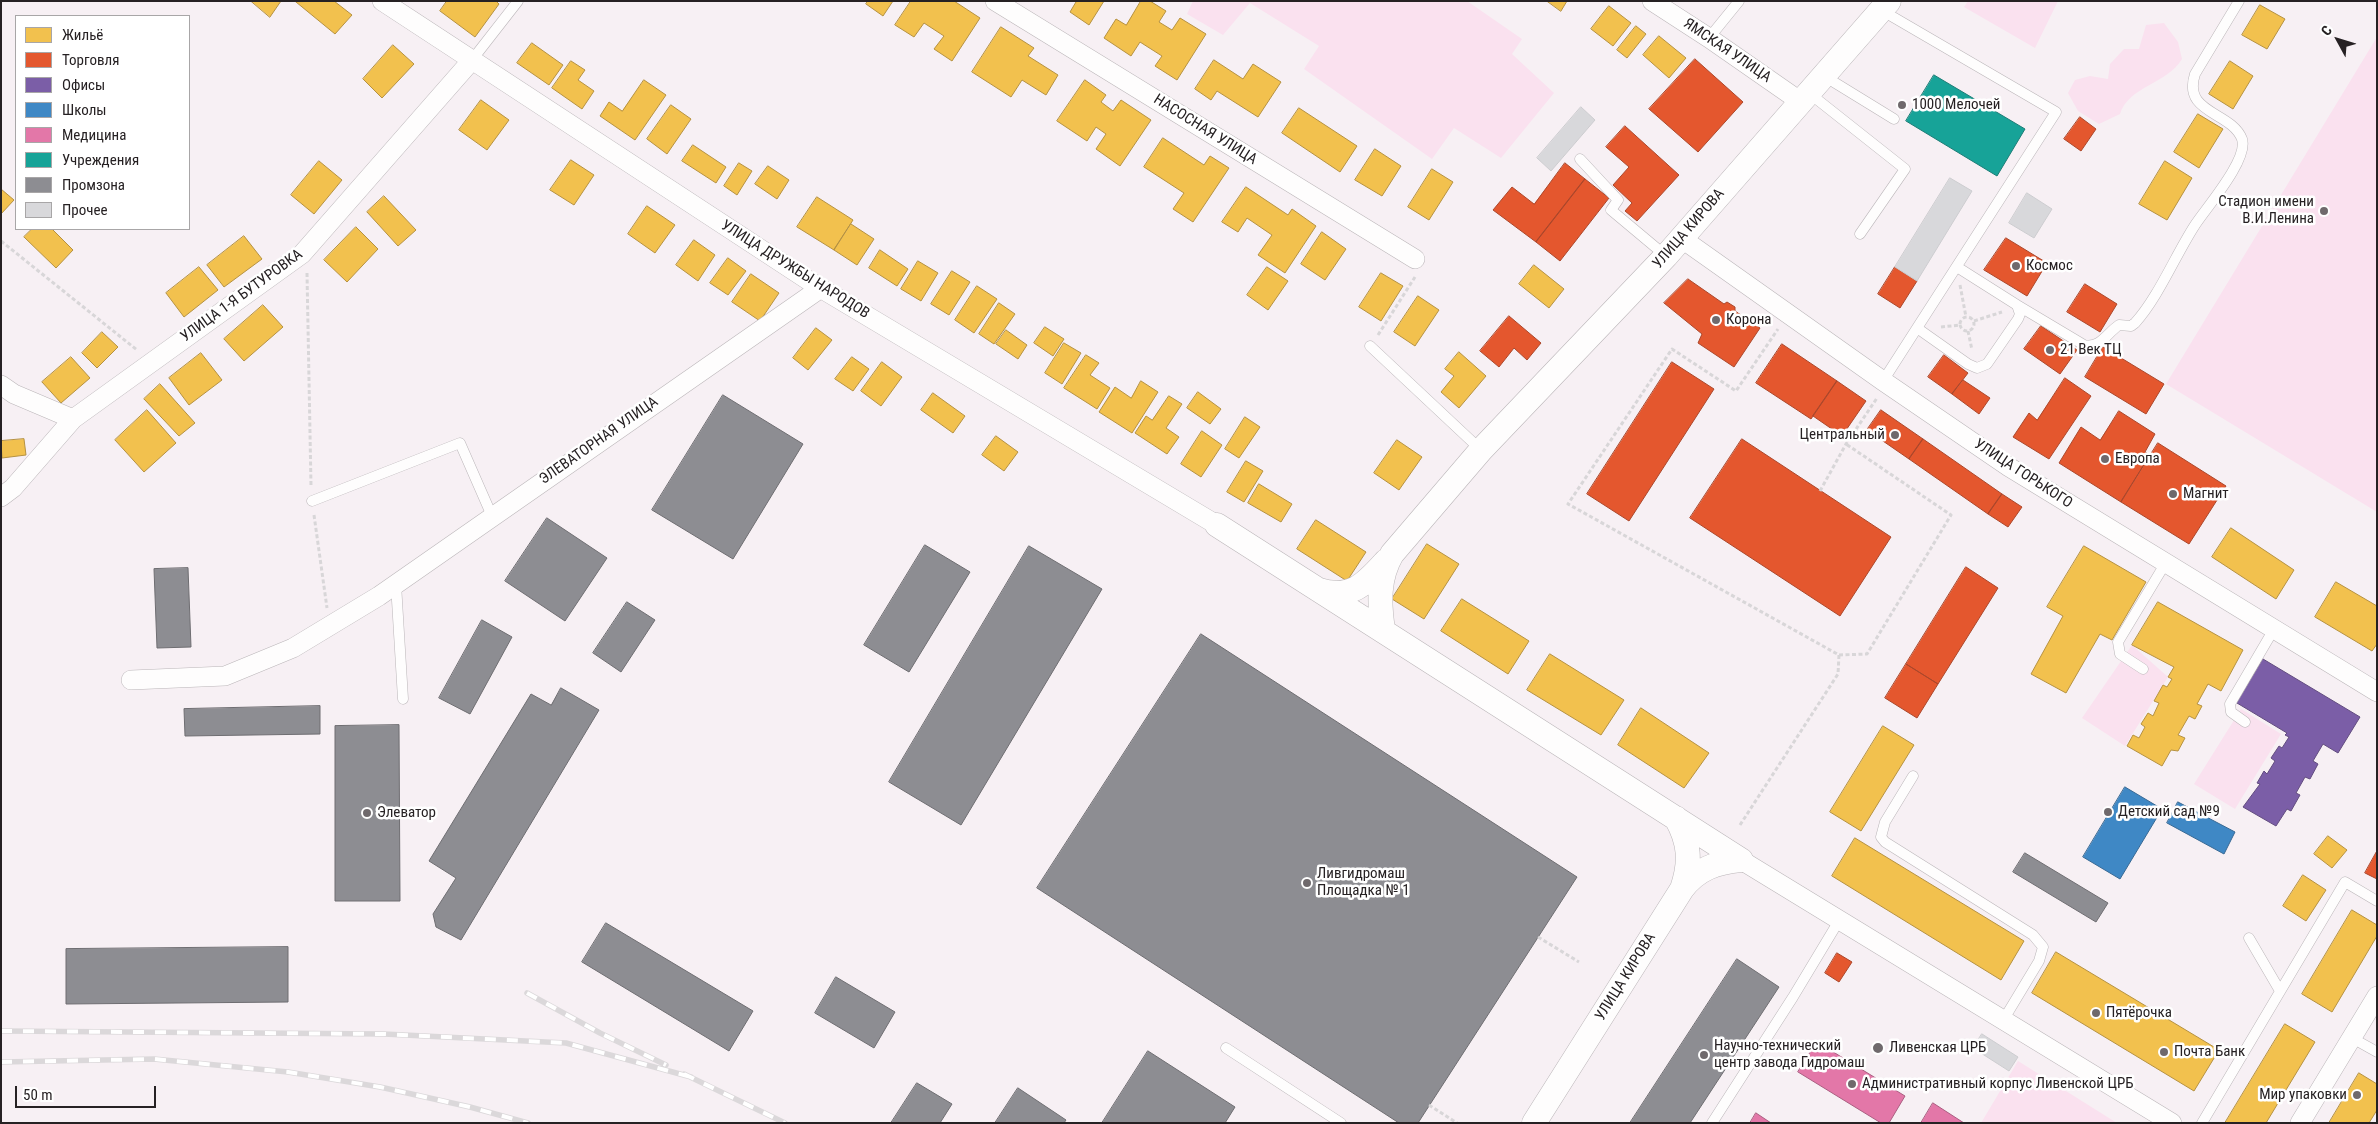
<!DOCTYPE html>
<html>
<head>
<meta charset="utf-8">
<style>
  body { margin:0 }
  #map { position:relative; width:2378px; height:1124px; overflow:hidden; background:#f7f0f4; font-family:"Roboto Condensed",sans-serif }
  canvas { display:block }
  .frame { position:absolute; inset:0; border:2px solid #262123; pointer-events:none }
  .legend { position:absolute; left:15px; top:15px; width:175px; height:215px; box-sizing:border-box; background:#fff; border:1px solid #a8a6a7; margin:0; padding:6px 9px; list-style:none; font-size:15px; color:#262123 }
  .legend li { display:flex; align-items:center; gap:10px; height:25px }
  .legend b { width:25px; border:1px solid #a8a6a7 }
  .north { position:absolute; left:2313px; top:15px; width:50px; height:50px; -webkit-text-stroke:4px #fff; paint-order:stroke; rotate:309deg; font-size:14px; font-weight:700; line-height:20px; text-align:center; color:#262123 }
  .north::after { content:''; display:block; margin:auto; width:18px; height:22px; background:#262123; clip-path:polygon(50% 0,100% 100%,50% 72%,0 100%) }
  .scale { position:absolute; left:15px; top:1086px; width:141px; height:22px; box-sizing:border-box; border:2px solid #262123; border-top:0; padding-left:6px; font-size:15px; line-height:18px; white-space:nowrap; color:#262123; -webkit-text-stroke:4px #fff; paint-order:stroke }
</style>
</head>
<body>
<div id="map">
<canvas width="2378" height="1124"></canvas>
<div class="frame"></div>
<ul class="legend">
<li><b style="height:14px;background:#f2c14e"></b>Жильё</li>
<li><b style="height:14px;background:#e4572e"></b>Торговля</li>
<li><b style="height:14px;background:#7b5ea7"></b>Офисы</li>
<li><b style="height:14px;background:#3f88c5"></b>Школы</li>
<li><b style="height:14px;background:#e377a8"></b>Медицина</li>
<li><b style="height:14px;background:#17a398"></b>Учреждения</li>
<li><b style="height:14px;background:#8d8d92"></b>Промзона</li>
<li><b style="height:14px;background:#d8d8db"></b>Прочее</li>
</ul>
<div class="north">С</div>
<div class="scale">50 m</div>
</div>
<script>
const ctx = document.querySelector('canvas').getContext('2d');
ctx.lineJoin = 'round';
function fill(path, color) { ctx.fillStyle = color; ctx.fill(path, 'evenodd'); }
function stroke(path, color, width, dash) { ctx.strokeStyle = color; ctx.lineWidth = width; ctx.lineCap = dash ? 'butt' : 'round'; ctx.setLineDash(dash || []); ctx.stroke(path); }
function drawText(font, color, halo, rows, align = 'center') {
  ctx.font = font + ' "Roboto Condensed",sans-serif'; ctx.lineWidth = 5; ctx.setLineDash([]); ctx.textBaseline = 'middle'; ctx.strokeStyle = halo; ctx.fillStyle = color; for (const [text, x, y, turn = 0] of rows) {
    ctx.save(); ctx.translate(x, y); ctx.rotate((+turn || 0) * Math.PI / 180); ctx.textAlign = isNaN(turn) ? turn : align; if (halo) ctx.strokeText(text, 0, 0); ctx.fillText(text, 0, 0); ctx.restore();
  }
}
fill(new Path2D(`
  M1193,1H1467L1522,39L1512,54L1554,93L1501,158L1454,128L1432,159L1304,69L1319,46L1250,3L1223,35L1187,14Z
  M1968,1H2058L2035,48L1964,7Z
  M2164,23L2178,42L2182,59C2167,84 2129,86 2120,114L2099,124L2078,111L2068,93L2075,80L2090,76L2108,79L2110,64L2124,49H2139L2146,25Z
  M2377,37V512L2166,384Z
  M2132,645L2168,677L2125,746L2082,718Z
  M2241,709L2281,734L2235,809L2194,784Z
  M2018,1061L2117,1123H1981Z`), '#fae1ef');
const homes = new Path2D(`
  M251,1H281L270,17Z
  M334,1L352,15L335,34L296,2Z
  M447,1H496L499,4L475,37L440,11Z
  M868,1H893L883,16L866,4Z
  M911,1H954L980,18L952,61L934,49L944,36L924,23L914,37L895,25Z
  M1075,1H1104L1089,25L1070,12L1076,2Z
  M1141,1H1150L1166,11L1159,22L1172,30L1180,18L1206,34L1177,80L1155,66L1162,56L1140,42L1131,56L1104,38L1116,19L1126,25Z
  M1547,1H1567L1561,11Z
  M2260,5L2285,19L2267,49L2242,35Z
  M1609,6L1631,23L1613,46L1591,29Z
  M1636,26L1646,34L1627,58L1617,50Z
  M1001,27L1034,48L1028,56L1058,75L1046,95L1022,80L1011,97L972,72Z
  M1659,36L1686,58L1669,78L1643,55Z
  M532,43L563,65L549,85L517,63Z
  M393,45L414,64L382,98L363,79Z
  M1214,60L1243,79L1253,64L1281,82L1258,117L1217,91L1211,100L1195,89Z
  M571,61L585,70L578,80L594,91L582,109L552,88Z
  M2230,61L2253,76L2233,109L2209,94Z
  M644,80L666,95L635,140L600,116L609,102L622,111Z
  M1085,80L1106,95L1101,102L1113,111L1121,100L1151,120L1120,166L1096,149L1106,134L1096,127L1087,141L1057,121Z
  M481,100L509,120L487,150L459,130Z
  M671,105L691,119L667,154L647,139Z
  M1299,108L1357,146L1340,172L1282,133Z
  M2198,114L2223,129L2199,168L2174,152Z
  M1163,138L1204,165L1210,156L1229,168L1193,222L1173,209L1184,193L1144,167Z
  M693,145L726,167L716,183L682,161Z
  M1375,149L1401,166L1382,196L1355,180Z
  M571,160L594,175L574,205L550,190Z
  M319,161L342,180L314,214L291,195Z
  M2165,161L2192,178L2167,220L2139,204Z
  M739,163L752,171L737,195L724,186Z
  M768,166L789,180L777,199L755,184Z
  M1432,169L1453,182L1429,220L1408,207Z
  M1246,187L1288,215L1292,209L1316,226L1285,273L1258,255L1272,235L1247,218L1238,232L1222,222Z
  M1,189L14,200L1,214Z
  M384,196L416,230L398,246L367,212Z
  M817,197L853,220L834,250L797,227Z
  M647,206L675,225L655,253L628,234Z
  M851,224L874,239L857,265L834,250Z
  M356,227L378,249L347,282L324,260Z
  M32,229H52L73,250L56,268L24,237Z
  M1322,232L1346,249L1325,280L1301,264Z
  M244,236L262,259L224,287L207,265Z
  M694,240L715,255L698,281L676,265Z
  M880,250L908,269L897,286L869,268Z
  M728,258L746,271L728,295L710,283Z
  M918,261L938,273L921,301L901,289Z
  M1534,265L1564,289L1549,308L1519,284Z
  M199,267L218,290L184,317L166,293Z
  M1267,267L1288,281L1268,310L1247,295Z
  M952,271L970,282L949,315L931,304Z
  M1381,273L1403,286L1381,321L1359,307Z
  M751,274L779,293L760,321L732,302Z
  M977,286L997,299L974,333L955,320Z
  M1418,296L1439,310L1415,346L1394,332Z
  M999,303L1015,314L994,344L979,334Z
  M263,305L283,327L244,361L224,339Z
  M1045,327L1064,339L1053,356L1034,343Z
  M816,328L832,340L808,370L793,358Z
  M1006,330L1027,345L1018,359L996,344Z
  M102,332L118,347L97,368L82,353Z
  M1064,343L1081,353L1062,384L1045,373Z
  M1459,352L1486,376L1459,408L1441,392L1454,376L1445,369Z
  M201,353L222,380L189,405L169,378Z
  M1086,355L1099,363L1090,375L1110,388L1097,409L1064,388Z
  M71,357L90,378L61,403L42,382Z
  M852,357L869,369L853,391L835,379Z
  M882,362L902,377L881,406L861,391Z
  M1141,381L1158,392L1132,433L1099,412L1115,387L1131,398Z
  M160,384L195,423L179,436L144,399Z
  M1198,392L1221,409L1210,424L1187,408Z
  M933,393L965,416L953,433L921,410Z
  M1169,396L1182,404L1166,428L1179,437L1167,454L1135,433L1146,416L1152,420Z
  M147,410L176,443L144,472L115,440Z
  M1245,417L1260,427L1239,458L1225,449Z
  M1202,431L1222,445L1201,477L1181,464Z
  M996,436L1018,452L1004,471L982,455Z
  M24,439L26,455L2,458L1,441Z
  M1397,440L1422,457L1399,490L1374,473Z
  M1246,461L1263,471L1244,502L1227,492Z
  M1259,484L1292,504L1281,522L1248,503Z
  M1316,520L1366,552L1347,581L1297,549Z
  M2231,528L2294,570L2276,599L2212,557Z
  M1427,544L1459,564L1424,619L1392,599Z
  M2084,546L2146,582L2112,640L2100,634L2066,693L2031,674L2063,616L2047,607Z
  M2336,582L2377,606V644L2372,651L2315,617Z
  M1462,599L1529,641L1508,674L1441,631Z
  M2158,602L2243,650L2221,691L2208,684L2197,704L2202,706L2195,719L2189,716L2178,735L2185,738L2178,751L2171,750L2162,766L2127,746L2133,735L2139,738L2145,727L2141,724L2148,713L2153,716L2159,703L2154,701L2163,685L2167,687L2172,679L2168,677L2174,667L2132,645Z
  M1550,654L1624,700L1601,735L1527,690Z
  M1641,708L1709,753L1684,788L1618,745Z
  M1883,726L1914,745L1861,831L1830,812Z
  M2328,836L2347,850L2332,868L2314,854Z
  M1855,838L2024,941L2001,980L1832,876Z
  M2303,875L2326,890L2306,921L2283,906Z
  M2352,910L2377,925V936L2332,1012L2302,994Z
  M2056,952L2219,1050L2194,1091L2032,993Z
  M2285,1024L2315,1042L2266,1123H2225Z
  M2359,1073L2377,1084V1110L2369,1123H2329Z`);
fill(homes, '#f2c14e');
stroke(homes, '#b59141', 1);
const shops = new Path2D(`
  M1695,59L1743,102L1698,152L1649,109Z
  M2080,117L2096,129L2081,151L2064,139Z
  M1625,126L1679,175L1637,221L1625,211L1632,203L1613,185L1629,167L1606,147Z
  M1565,163L1585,179L1536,242L1493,210L1512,187L1534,204Z
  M1585,179L1609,198L1560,261L1536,242Z
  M2006,238L2047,263L2027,296L1984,270Z
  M1895,267L1917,281L1900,308L1878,294Z
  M1688,279L1724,304L1727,302L1735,307V311L1760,328L1734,367L1698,343L1702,334L1664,303Z
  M2085,284L2117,304L2100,332L2067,312Z
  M1509,316L1541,343L1527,360L1514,348L1499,367L1480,351Z
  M2041,326L2077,350L2060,374L2024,349Z
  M1782,344L1837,381L1811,419L1756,383Z
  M2103,347L2164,384L2146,414L2085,377Z
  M1944,355L1968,373L1952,394L1928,377Z
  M1672,362L1714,389L1629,521L1587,494Z
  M2065,378L2091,396L2049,459L2013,437L2029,413L2037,420Z
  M1963,380L1990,398L1979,414L1952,394Z
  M1837,381L1866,401L1842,436L1813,416Z
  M1881,410L1923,439L1909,459L1867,430Z
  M2119,411L2155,434L2145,452L2150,455L2121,502L2059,463L2081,427L2100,440Z
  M1742,439L1891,537L1840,616L1690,518Z
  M1923,439L2002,494L1988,514L1909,459Z
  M2158,443L2226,486L2189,544L2121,502Z
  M2002,494L2022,507L2008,527L1988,514Z
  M1966,567L1998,588L1938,684L1906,664Z
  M1906,664L1938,684L1917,718L1885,698Z
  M2377,851V879L2365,873Z
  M1837,953L1852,962L1839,982L1825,973Z`);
fill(shops, '#e4572e');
stroke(shops, '#ab472b', 1);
const offices = new Path2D(`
  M2263,659L2360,717L2338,753L2323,744L2313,761L2318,764L2310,779L2305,777L2296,793L2300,795L2291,811L2287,809L2276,826L2243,807L2260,784L2257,783L2264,771L2267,774L2275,761L2271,758L2279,746L2282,748L2289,737L2285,735L2287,733L2237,703Z`);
fill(offices, '#7b5ea7');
stroke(offices, '#624c7f', 1);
const schools = new Path2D(`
  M2125,787L2162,809L2120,879L2083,857Z
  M2178,802L2235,832L2224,854L2167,823Z`);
fill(schools, '#3f88c5');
stroke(schools, '#386994', 1);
const health = new Path2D(`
  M1817,1042L1905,1096L1889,1123H1881L1798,1072Z
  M1933,1103L1964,1123H1921Z
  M1756,1113L1771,1123H1750Z`);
fill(health, '#e377a8');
stroke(health, '#aa5d80', 1);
const public = new Path2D(`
  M1934,75L2025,129L1997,176L1906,121Z`);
fill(public, '#17a398');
stroke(public, '#1c7c75', 1);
const industry = new Path2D(`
  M723,395L803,444L733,559L652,510Z
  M547,518L607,558L565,621L505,581Z
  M925,545L970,572L909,672L864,645Z
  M1029,546L1102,589L961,825L889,782Z
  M188,568L191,647L157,648L154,569Z
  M627,602L655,620L621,672L593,653Z
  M482,620L512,637L470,714L439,698Z
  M1201,634L1577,877L1418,1123H1399L1037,888Z
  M561,688L599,710L461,940L436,927L433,914L456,878L429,861L531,694L551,705Z
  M320,706V734L185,736L184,709Z
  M399,725L400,901H335V726Z
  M2025,853L2108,903L2096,922L2013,872Z
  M606,923L753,1011L729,1051L582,962Z
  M288,947V1002L66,1004V949Z
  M1737,959L1779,987L1690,1123H1630Z
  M836,977L895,1012L874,1048L815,1013Z
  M1148,1051L1235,1107L1225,1123H1102Z
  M917,1083L952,1104L940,1123H891Z
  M1018,1088L1066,1120L1064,1123H995Z`);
fill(industry, '#8d8d92');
stroke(industry, '#6e6d71', 1);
const building = new Path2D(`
  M1581,107L1595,120L1551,171L1537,158Z
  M1950,178L1972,191L1917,281L1895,267Z
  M2027,193L2052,209L2034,238L2009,223Z
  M1982,1034L2018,1057L2009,1071L1973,1048Z`);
fill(building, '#d8d8db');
stroke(building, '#cccccf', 1);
const service = new Path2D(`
  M1881,10L2056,112L1917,328
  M1709,38L1739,1
  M472,60L518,1
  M1824,76L1894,119
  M1809,93L1905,169L1860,234
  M1580,159L1618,200L1611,210L1666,256
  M1957,267L2017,305
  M1370,346L1481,450
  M1883,381L1917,328L1968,364L1977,368L1987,364L2018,319L2020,314L2017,305L2084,345C2100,349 2107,333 2119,325L2131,326L2135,323C2158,298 2176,254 2195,225C2206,208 2249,159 2242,139C2231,111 2182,114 2195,74L2239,1
  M312,501L460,443L492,516
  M396,584L403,699
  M2143,669L2120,654L2118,642L2165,564
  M2245,722L2231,712L2230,704L2274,629
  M1913,776L1885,822L1881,837L1885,842L2033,935L2043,947L2039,961L2004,1019
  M2249,938L2280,991
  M2352,1038L2377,1052
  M1226,1048L1341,1123
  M1712,1123L1793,997L1840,919
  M2202,1123L2345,882L2377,901`);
const minor = new Path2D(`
  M382,1L817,286L1217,525
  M995,1L1415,259
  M1652,1L1709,38L1801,102
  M1681,238L1883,381L2009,467L2377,692
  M1,385L14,394L73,419
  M1,497L13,488L73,419L302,254L472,60
  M131,680L225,676L293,648L379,596L821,288
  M1741,860L2172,1123
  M2300,1123L2377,996`);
const tertiary = new Path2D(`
  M1217,525L1741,860
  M1319,590C1352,600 1366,583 1386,561
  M1383,630C1379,603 1378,578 1392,554L1481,450L1666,256L1889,1
  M1676,818C1690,843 1691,862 1682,889
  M1534,1123L1682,889C1697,869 1717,862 1741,860`);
stroke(service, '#bab5b8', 11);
stroke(minor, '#bab5b8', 20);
stroke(tertiary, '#bab5b8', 25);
stroke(new Path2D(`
  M1,241L137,350
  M307,273L311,486
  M1960,285L1966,317
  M1960 324a7 7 0 1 1 14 0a7 7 0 1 1-14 0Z
  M1974,321L2002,312
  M1941,327L1960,325
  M1968,331L1972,350
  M1378,335L1415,277
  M1820,491L1846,444L1877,398
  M314,515L327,608
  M1839,655L1867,654L1951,515L1846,444
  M1740,825L1838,674L1839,655L1568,504L1672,349L1736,391L1778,329
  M1538,937L1579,962
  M1429,1105L1457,1123`), '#d8d6d8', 3, [4, 2.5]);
stroke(service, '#fefdfd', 10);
stroke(minor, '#fefdfd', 19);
stroke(tertiary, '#fefdfd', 24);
const rail = new Path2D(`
  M527,993L600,1033L666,1065
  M1,1031L384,1034L566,1043L691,1077
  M1,1062L154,1059L288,1072L380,1087L470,1107L528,1123
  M684,1074L785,1123`);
stroke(rail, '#dbd8da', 5.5);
stroke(rail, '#fff', 4, [11]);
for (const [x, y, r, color] of [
  [1902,105,5,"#6f696c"],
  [2324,211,5,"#6f696c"],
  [2016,266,5,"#6f696c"],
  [1716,320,5,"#6f696c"],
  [2050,350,5,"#6f696c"],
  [1895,435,5,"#6f696c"],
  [2105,459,5,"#6f696c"],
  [2173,494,5,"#6f696c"],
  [2108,812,5,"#6f696c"],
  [367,813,5,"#6f696c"],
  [1307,883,5,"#6f696c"],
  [2096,1013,5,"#6f696c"],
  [1878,1048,6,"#6f696c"],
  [2164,1052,5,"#6f696c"],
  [1704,1055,5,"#6f696c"],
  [1852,1084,5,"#6f696c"],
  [2357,1095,5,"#6f696c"]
]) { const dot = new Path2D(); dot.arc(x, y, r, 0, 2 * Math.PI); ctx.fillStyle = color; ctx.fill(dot); stroke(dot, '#fff', 2); }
drawText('15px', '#262123', '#fff', [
  ["ЯМСКАЯ УЛИЦА",1727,51,34],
  ["НАСОСНАЯ УЛИЦА",1205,130,32],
  ["УЛИЦА КИРОВА",1689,229,-49],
  ["УЛИЦА ДРУЖБЫ НАРОДОВ",795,270,32],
  ["УЛИЦА 1-Я БУТУРОВКА",242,296,-36],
  ["ЭЛЕВАТОРНАЯ УЛИЦА",599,441,-35],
  ["УЛИЦА ГОРЬКОГО",2023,474,33],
  ["УЛИЦА КИРОВА",1626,977,-58]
]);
drawText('15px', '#262123', '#fff', [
  ["1000 Мелочей",1912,105],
  ["Стадион имени",2314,202,"right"],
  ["В.И.Ленина",2314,219,"right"],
  ["Космос",2026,266],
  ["Корона",1726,320],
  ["21 Век ТЦ",2060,350],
  ["Центральный",1885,435,"right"],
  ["Европа",2115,459],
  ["Магнит",2183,494],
  ["Детский сад №9",2118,812],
  ["Элеватор",377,813],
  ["Ливгидромаш",1317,874],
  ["Площадка № 1",1317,891],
  ["Пятёрочка",2106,1013],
  ["Научно-технический",1714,1046],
  ["центр завода Гидромаш",1714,1063],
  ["Ливенская ЦРБ",1889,1048],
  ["Почта Банк",2174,1052],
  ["Административный корпус Ливенской ЦРБ",1862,1084],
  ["Мир упаковки",2347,1095,"right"]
], 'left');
</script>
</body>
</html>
